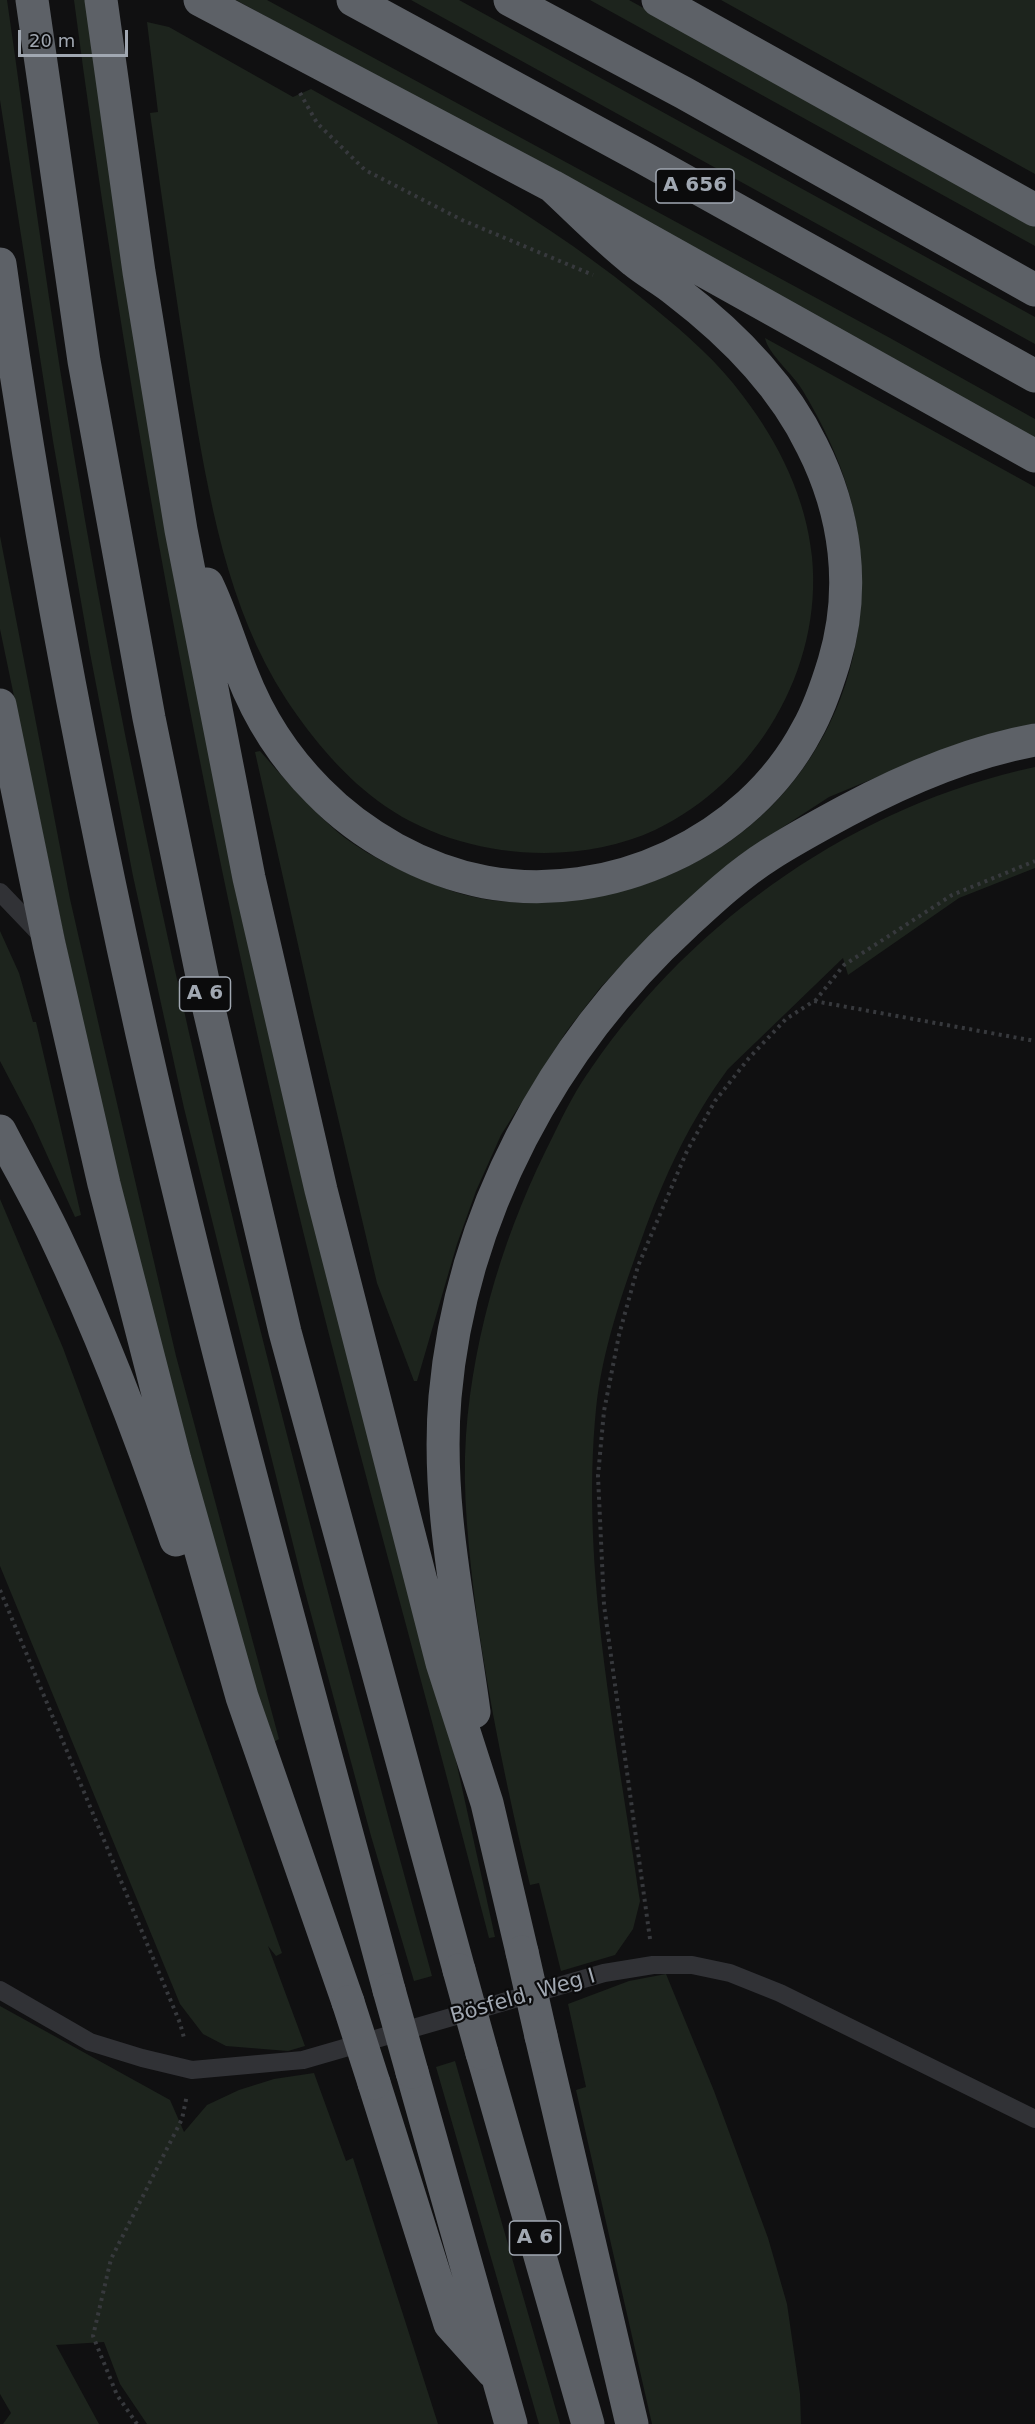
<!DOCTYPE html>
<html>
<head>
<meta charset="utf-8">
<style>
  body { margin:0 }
  #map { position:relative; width:1035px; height:2424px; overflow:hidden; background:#101011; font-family:"DejaVu Sans",sans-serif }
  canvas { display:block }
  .scale { position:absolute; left:18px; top:30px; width:110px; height:27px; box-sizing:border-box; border:3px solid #a1a8b2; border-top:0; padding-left:8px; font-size:18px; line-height:21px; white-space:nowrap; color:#a1a8b2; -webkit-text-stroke:4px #0b0b0c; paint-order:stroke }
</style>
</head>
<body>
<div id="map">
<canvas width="1035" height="2424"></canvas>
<div class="scale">20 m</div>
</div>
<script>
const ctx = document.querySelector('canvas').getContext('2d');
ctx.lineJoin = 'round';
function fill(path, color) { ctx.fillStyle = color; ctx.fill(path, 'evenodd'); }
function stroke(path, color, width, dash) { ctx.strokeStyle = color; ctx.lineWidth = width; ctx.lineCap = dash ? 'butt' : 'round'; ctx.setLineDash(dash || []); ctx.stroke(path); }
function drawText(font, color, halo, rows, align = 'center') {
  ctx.font = font + ' "DejaVu Sans",sans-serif'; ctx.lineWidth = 4.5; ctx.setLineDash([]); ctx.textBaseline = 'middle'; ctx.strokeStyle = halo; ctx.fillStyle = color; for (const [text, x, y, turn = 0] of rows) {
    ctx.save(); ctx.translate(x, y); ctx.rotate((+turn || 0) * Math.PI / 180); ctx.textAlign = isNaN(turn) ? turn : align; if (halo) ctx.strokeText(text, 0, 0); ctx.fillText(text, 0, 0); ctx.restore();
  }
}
fill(new Path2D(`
  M0,0H7C18,74 27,148 38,222C66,419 100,617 141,812C222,1204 326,1590 432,1976L414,1981L371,1836L304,1588L184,1108L133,876L90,653L53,441L0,100Z
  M74,0H87L130,287L495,1937L489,1938C415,1648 330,1361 265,1069C186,715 121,359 74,0Z
  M236,0H267L890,338L1035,419V438Z
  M411,0H459L1035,317V344Z
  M590,0H629L1035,225V246Z
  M721,0H1035V174Z
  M147,22L169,27L293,97L311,89C430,155 550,221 654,308C687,335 718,362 743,396C779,443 806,498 812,557C823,669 756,782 655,830C573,868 460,858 385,806C346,779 313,740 286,699C227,608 209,498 191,392C176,299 163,206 150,113L158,112Z
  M765,338L1035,487V723L952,746L829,797L737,857L632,954L600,988L566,1032L501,1135L476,1191L457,1244L417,1381H414L377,1283L314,1016L255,752L260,751C283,777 306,804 333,828C364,856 415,878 455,892C495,905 546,905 587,898C740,875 852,757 861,601C865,522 843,458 803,391C794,375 768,354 765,338Z
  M0,536L70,899L102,1039L176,1356L279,1739L272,1743L225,1592L101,1114L0,629Z
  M1035,767V868L959,898L848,975L843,958L728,1069C690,1120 663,1179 642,1238C622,1293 602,1351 596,1409C580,1571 617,1740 640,1901L633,1929L615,1955L561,1971L539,1883L530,1885C508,1794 489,1703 476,1610C469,1552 462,1493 466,1435C474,1329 506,1228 554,1134C565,1111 577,1088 592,1067C695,918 857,805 1035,767Z
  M0,931L19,973L33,1022H36L81,1215L75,1217L33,1124L0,1061Z
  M0,1199L63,1348L146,1572L282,1953L276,1956L268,1946L305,2046L288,2051L226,2046L203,2034L180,2004L0,1566Z
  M666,1974L714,2091L768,2238L787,2304L800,2394L801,2424H652L576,2090L586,2087L568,2004L629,1981Z
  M0,2006L170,2100L184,2132L207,2105L239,2090L274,2079L314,2073L346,2161L353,2158L438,2424H147L120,2384L104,2342L56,2345L99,2424H3L11,2413L0,2394Z
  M455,2061L560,2424H539L436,2067Z`), '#1d241d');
stroke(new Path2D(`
  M300,93L317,123L365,170L462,220L593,275
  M815,1001L844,965L952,895L1035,861
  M0,1590L180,2023L184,2038
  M650,1939L604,1605L598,1476L604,1411L619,1335L638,1266L687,1151L715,1101L749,1058L786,1019L814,1001L1035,1041
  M137,2424L117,2395L93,2336L111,2259L182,2119L187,2095`), '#37393d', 4, [3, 4.5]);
stroke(new Path2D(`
  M0,892L44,938
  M0,1990L90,2042L142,2058L192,2070L303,2060L604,1973L653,1965H692L730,1973L780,1993L1035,2119`), '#313236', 18);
stroke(new Path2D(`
  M32,0L84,361L149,718L208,1005L285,1332L459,1970
  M101,0L139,272L181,530L249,878L321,1190L442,1663L487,1803L522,1952
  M200,0L552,186L1035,456
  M353,0L642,157L1035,376
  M510,0L684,93L1035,290
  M658,0L1035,210
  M0,264C36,522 85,779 142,1034C214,1355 304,1672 389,1990
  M207,584C221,613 230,644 242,674C259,718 285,758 318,791C362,836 423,870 485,882C609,905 748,842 807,730C819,709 827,685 834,662C856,589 846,513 812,446C782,384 731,333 676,291C663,280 647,272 634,261C605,238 579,211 552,186
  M0,705L49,944L104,1184L175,1460L242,1697L348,2002
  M0,1131C18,1166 38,1200 55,1236C102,1334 141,1437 176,1540
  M474,1712C460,1608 436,1502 445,1397C461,1215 552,1046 686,923C712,899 739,874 769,855C794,839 820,825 846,811C904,780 969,752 1035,740
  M541,2036L632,2424
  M482,2053L588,2424
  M412,2072L511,2424
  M374,2083L450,2324L493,2372`), '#5d6167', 33);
stroke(new Path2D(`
  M522,1952L541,2036
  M459,1970L482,2053
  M389,1990L412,2072
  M348,2002L374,2083`), '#5d6167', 33);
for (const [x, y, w] of [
  [695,186,78],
  [205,994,51],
  [535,2238,51]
]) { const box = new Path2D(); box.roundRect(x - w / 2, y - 17, w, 34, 4.5); ctx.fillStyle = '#0b0b0c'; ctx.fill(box); stroke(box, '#a1a8b2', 1.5); }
drawText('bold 20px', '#a1a8b2', null, [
  ["A 656",695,186],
  ["A 6",205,994],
  ["A 6",535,2238]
]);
drawText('21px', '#a1a8b2', '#0b0b0c', [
  ["Bösfeld, Weg I",523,1997,-16]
]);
</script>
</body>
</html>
